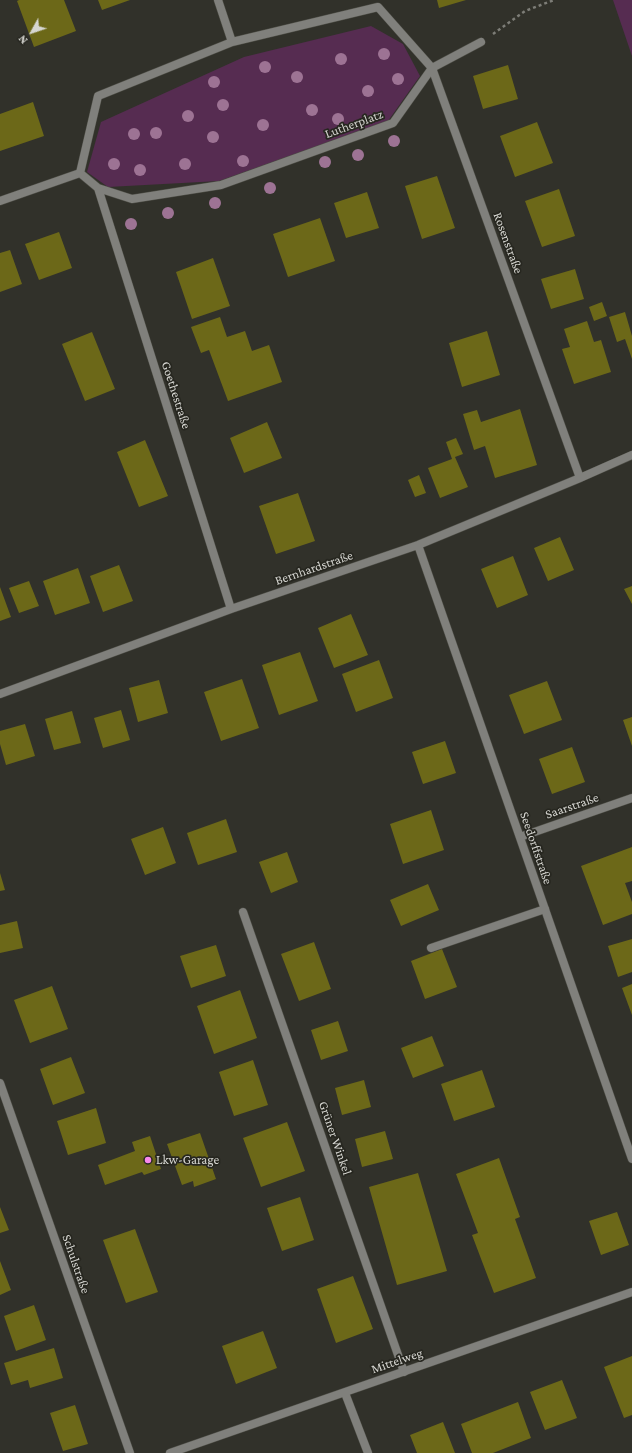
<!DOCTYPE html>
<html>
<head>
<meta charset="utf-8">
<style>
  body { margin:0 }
  #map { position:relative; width:632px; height:1453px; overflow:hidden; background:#31312a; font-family:"Crimson Pro",serif }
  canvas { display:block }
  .north { position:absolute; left:12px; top:12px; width:40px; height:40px; -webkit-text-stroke:3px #272720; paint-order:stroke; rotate:230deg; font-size:11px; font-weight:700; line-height:16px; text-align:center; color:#d6d6d1 }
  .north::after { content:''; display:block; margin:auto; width:14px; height:18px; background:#d6d6d1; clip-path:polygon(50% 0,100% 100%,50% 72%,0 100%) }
</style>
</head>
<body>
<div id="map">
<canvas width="632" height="1453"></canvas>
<div class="north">N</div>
</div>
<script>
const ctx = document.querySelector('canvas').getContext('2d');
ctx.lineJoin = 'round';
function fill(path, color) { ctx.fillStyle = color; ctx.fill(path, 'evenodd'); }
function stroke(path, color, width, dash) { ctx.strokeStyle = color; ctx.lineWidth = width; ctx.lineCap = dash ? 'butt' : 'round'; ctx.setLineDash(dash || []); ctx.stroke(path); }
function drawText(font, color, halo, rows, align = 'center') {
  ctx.font = font + ' "Crimson Pro",serif'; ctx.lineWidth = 3.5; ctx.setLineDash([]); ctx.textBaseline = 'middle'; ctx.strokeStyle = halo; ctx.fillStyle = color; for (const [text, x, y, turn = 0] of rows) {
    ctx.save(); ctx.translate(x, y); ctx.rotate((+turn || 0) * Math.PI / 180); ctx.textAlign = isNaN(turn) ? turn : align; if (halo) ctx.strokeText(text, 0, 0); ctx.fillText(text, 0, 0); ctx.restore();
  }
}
fill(new Path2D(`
  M613,0H632V56Z
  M371,26L403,44L420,76L388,121L219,181L108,187L87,172L101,122L244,57Z`), '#562c51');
fill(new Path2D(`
  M19,0H64L76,31L34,47L17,1Z
  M98,0H130L102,10Z
  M437,0H466L439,8Z
  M508,65L518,99L483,109L473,76Z
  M33,102L44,136L0,151V114Z
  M537,122L553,163L515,177L500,136Z
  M437,176L455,228L422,239L405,186Z
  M559,189L575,236L542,247L525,201Z
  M367,192L379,228L346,238L334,203Z
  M320,218L335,261L288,277L273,234Z
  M59,232L72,268L39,280L25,244Z
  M10,250L22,284L0,292V253Z
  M213,258L230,306L192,319L176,272Z
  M575,269L584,299L551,309L541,279Z
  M602,302L607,316L594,321L589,307Z
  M625,312L632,336V359L625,339L617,342L609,317Z
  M220,317L227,337L245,331L252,351L269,345L282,382L228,401L209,350L201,353L191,327Z
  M587,321L594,342L601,340L611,372L574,384L562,349L570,347L564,329Z
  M487,331L500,375L462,387L449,343Z
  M92,332L115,389L85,401L62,344Z
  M520,409L537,465L495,478L485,446L474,450L463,414L477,410L481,422Z
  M267,422L282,458L244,473L230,438Z
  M456,438L463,454L455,457L468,487L440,498L428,468L452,459L446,442Z
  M145,440L168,496L139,507L117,452Z
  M419,475L426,493L415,497L408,480Z
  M298,493L315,541L276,554L259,506Z
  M560,537L574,570L548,581L534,548Z
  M513,556L528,595L497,608L481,569Z
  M119,565L133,601L103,612L90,576Z
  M78,568L90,603L55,615L43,581Z
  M29,581L39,606L19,613L9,588Z
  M632,586V604L624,589Z
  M0,587L11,617L0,621Z
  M351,614L368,655L334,668L318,628Z
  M300,652L318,701L279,715L262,665Z
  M379,660L393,698L356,712L342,674Z
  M242,679L259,728L221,741L204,692Z
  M159,680L168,713L138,722L129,688Z
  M547,681L562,720L524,734L509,695Z
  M121,710L130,740L103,748L94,718Z
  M72,711L81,743L54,750L45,719Z
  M632,717V746L623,720Z
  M25,724L35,756L6,765L0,744V731Z
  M445,741L456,773L423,784L412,752Z
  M572,747L585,782L552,794L539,759Z
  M431,810L444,850L403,864L390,824Z
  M226,819L237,852L198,865L187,833Z
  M163,827L176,863L145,875L131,839Z
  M632,847V881L625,883L632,902V914L603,925L581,866Z
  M287,852L298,882L271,893L259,862Z
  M0,873L5,890L0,891Z
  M428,884L439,910L401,926L390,900Z
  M17,921L23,948L0,953V925Z
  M632,939V972L618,977L608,946Z
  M314,942L331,989L299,1001L281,954Z
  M216,945L226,976L191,988L180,956Z
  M442,949L457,987L425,999L411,961Z
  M632,984V1015L622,988Z
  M52,986L68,1029L30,1043L14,1000Z
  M240,990L257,1038L214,1054L197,1006Z
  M338,1021L348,1051L321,1060L311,1030Z
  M432,1036L444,1066L413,1078L401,1048Z
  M71,1057L85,1093L53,1105L40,1069Z
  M253,1060L268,1105L234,1116L219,1072Z
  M482,1070L495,1107L454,1121L441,1084Z
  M364,1080L371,1107L342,1115L335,1088Z
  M96,1108L106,1143L68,1155L57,1121Z
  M287,1122L305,1171L261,1187L243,1138Z
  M385,1131L393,1159L362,1167L355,1139Z
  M200,1133L216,1179L194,1187L193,1181L182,1185L167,1144Z
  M150,1136L161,1169L144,1175L142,1172L105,1185L98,1165L135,1151L132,1142Z
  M499,1158L520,1217L515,1219L536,1278L494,1293L472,1235L478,1233L456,1174Z
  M418,1173L447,1271L397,1285L369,1187Z
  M300,1197L314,1240L282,1251L267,1208Z
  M0,1207L9,1230L0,1233Z
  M617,1212L629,1245L601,1255L589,1221Z
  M135,1229L158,1292L126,1303L103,1240Z
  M0,1261L11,1290L0,1295Z
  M353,1276L373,1329L336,1343L317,1289Z
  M34,1305L46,1340L16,1351L4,1316Z
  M263,1331L277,1368L236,1384L222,1346Z
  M54,1348L63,1378L30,1388L28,1380L11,1385L4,1363Z
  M632,1356V1415L624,1418L604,1367Z
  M562,1380L577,1418L545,1430L530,1392Z
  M518,1402L531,1438L493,1453H472L461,1424Z
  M75,1405L88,1444L63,1451L50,1413Z
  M443,1422L455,1453H417L410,1435Z`), '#6c6818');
const service = new Path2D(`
  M431,948L545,909`);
const minor = new Path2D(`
  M218,0L232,42
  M378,7L432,68L393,123L221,185L132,199L98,188L80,173L98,96L232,42Z
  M481,42L432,68L580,478
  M98,188L231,609
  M0,201L80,173
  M418,545L632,1159
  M0,694L231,609L418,545L580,478L632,455
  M520,837L632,798
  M243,912L404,1372
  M0,1083L130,1453
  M345,1393L368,1453`);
const tertiary = new Path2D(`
  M170,1453L632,1292`);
stroke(service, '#4f4f48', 9);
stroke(minor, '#4f4f48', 9);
stroke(tertiary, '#4f4f48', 9);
stroke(new Path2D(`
  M493,34L525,11L554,0`), '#7d7d77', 2.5, [3, 3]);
stroke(service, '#80807c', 8);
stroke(minor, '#80807c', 8);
stroke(tertiary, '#80807c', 8);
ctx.fillStyle = '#9d7394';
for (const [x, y] of [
  [384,54],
  [341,59],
  [265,67],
  [297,77],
  [398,79],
  [214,82],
  [368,91],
  [223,105],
  [312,110],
  [188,116],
  [338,119],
  [263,125],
  [156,133],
  [134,134],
  [213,137],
  [394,141],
  [358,155],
  [243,161],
  [325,162],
  [114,164],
  [185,164],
  [140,170],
  [270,188],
  [215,203],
  [168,213],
  [131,224]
]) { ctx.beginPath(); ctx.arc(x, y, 6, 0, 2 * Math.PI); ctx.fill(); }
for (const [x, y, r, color] of [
  [148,1160,4,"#f888eb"]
]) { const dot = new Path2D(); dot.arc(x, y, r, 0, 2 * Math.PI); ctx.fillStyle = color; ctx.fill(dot); stroke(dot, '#272720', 1.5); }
drawText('13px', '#d6d6d1', '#272720', [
  ["Lutherplatz",354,124,-20],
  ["Rosenstraße",508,243,70],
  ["Goethestraße",176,395,72],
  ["Bernhardstraße",314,568,-19],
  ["Saarstraße",572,806,-19],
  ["Seedorffstraße",536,848,71],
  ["Grüner Winkel",335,1138,71],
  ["Schulstraße",76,1264,71],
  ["Mittelweg",397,1361,-19]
]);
drawText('13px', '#d6d6d1', '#272720', [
  ["Lkw-Garage",156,1160]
], 'left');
</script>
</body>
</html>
